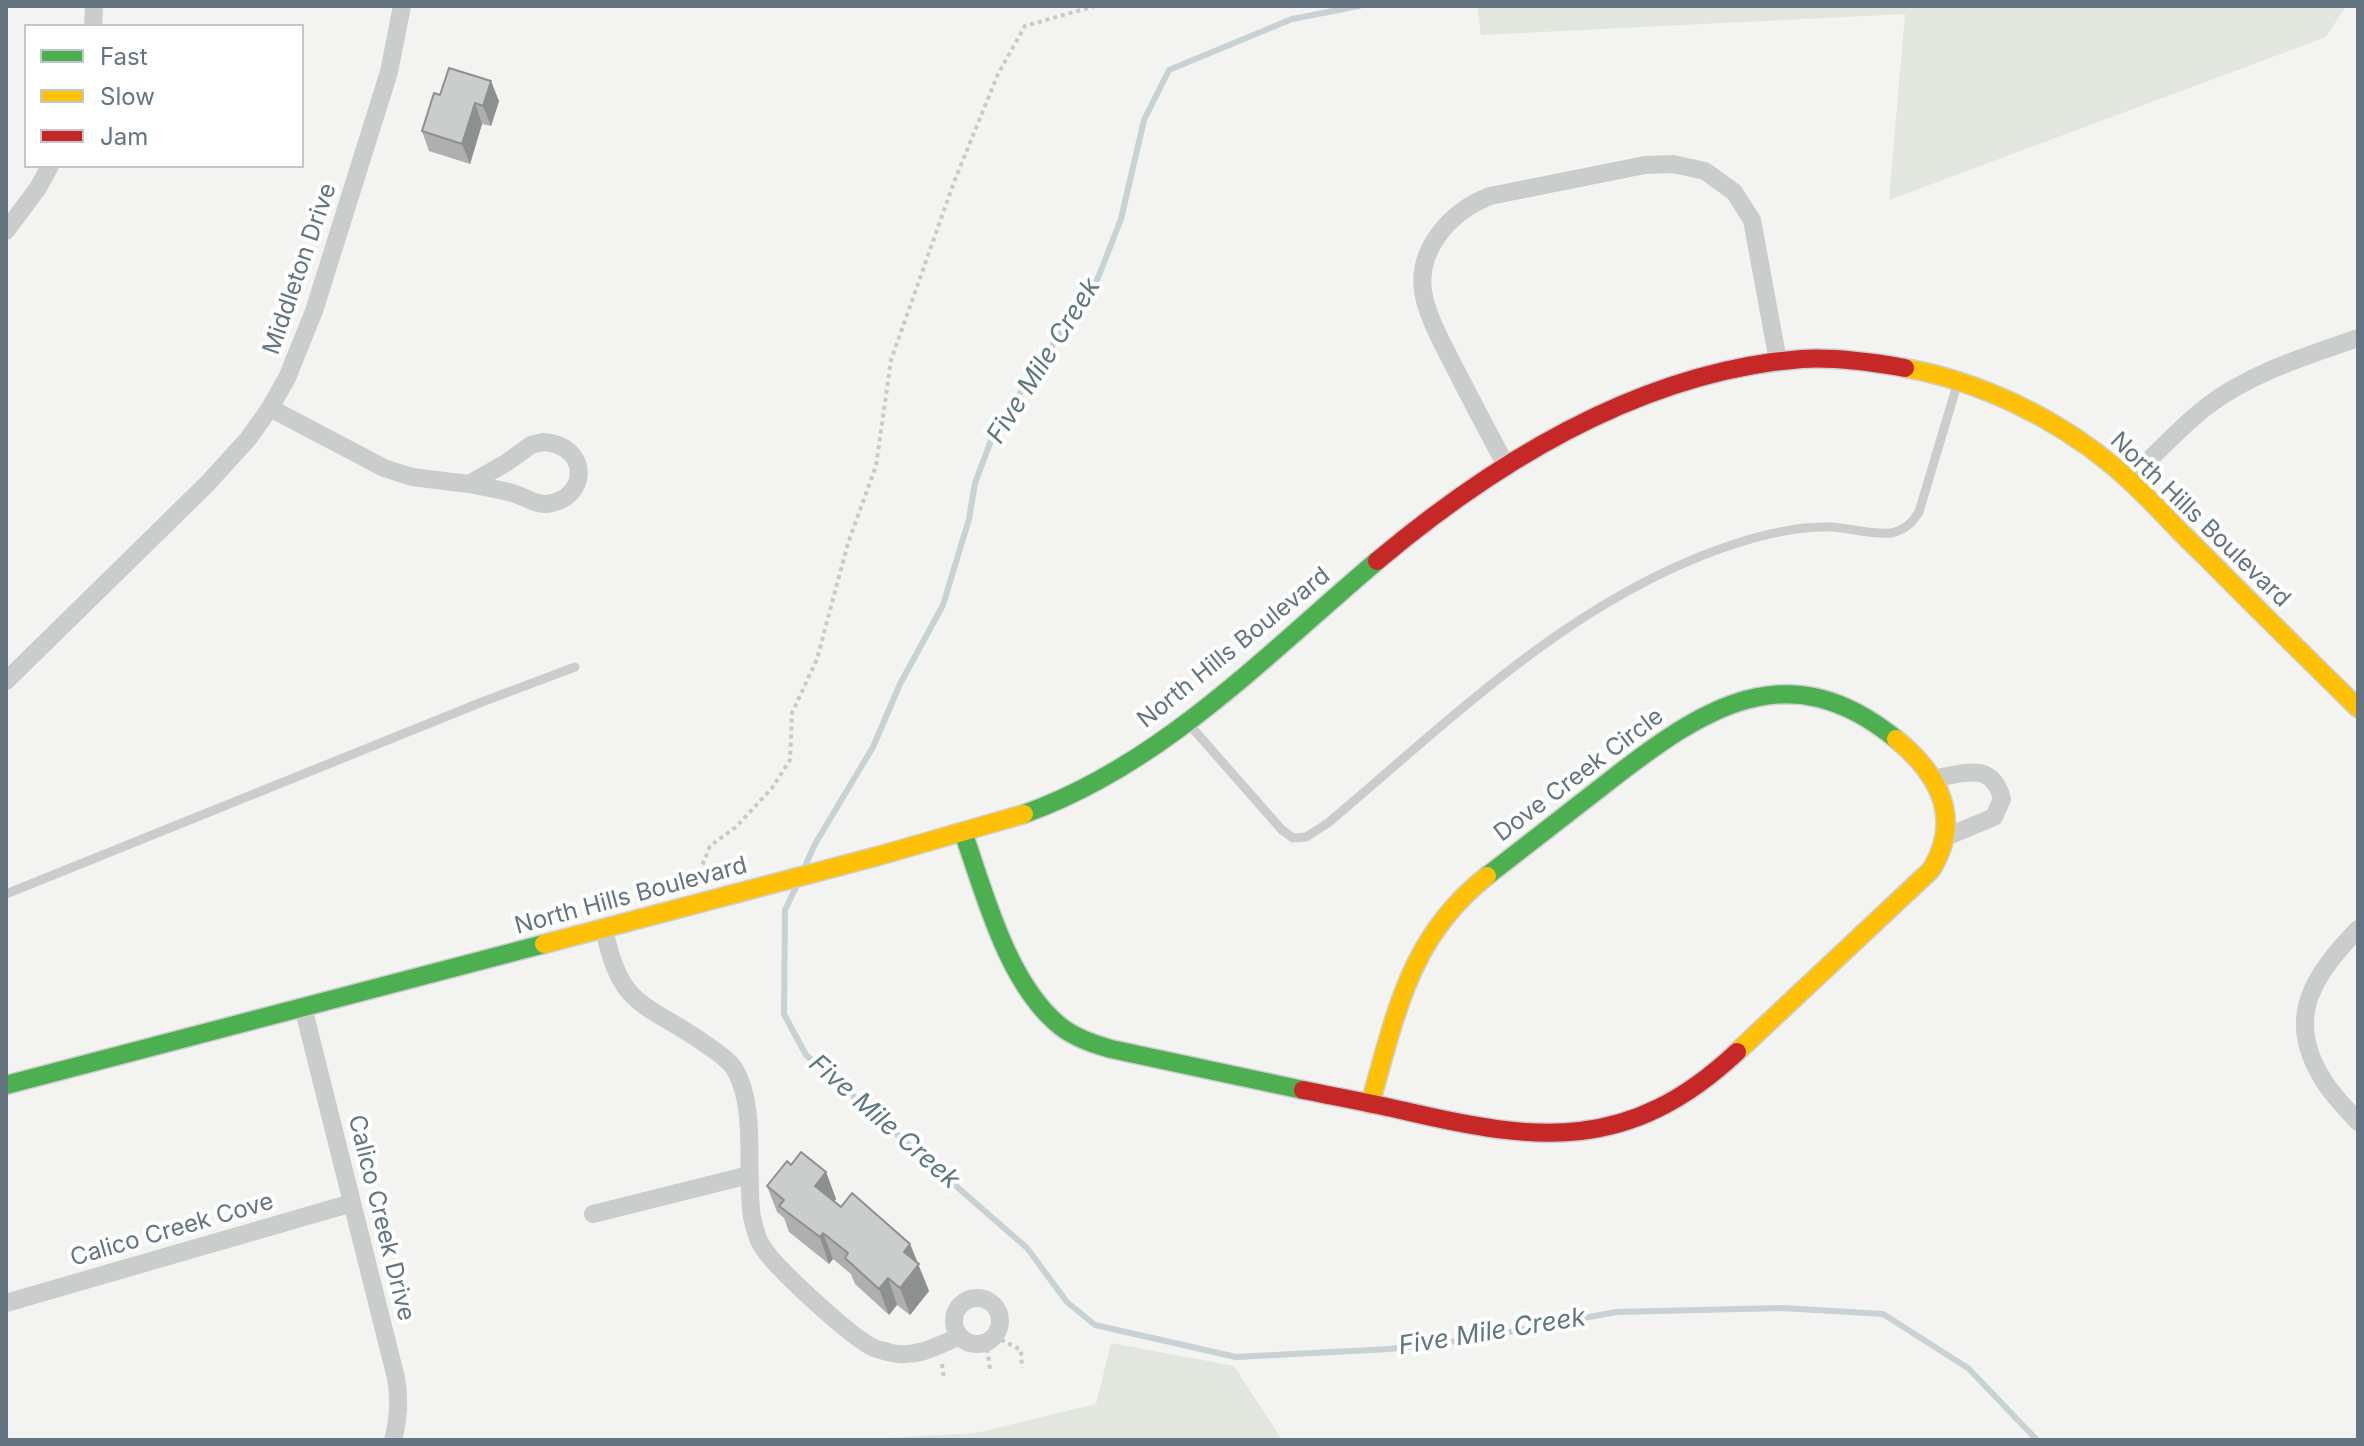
<!DOCTYPE html>
<html>
<head>
<meta charset="utf-8">
<style>
  body { margin:0 }
  #map { position:relative; width:2364px; height:1446px; overflow:hidden; background:#f3f3f1; font-family:Inter,sans-serif }
  canvas { display:block }
  .frame { position:absolute; inset:0; border:8px solid #647480; pointer-events:none }
  .legend { position:absolute; left:24px; top:24px; width:280px; height:144px; box-sizing:border-box; background:#fff; border:2px solid #c1c7cc; margin:0; padding:10px 14px; list-style:none; font-size:24px; color:#647480 }
  .legend li { display:flex; align-items:center; gap:16px; height:40px }
  .legend b { width:40px; border:2px solid #c1c7cc }
</style>
</head>
<body>
<div id="map">
<canvas width="2364" height="1446"></canvas>
<div class="frame"></div>
<ul class="legend">
<li><b style="height:10px;background:#4caf50"></b>Fast</li>
<li><b style="height:10px;background:#ffc107"></b>Slow</li>
<li><b style="height:10px;background:#c62828"></b>Jam</li>
</ul>
</div>
<script>
const ctx = document.querySelector('canvas').getContext('2d');
ctx.lineJoin = 'round';
function fill(path, color) { ctx.fillStyle = color; ctx.fill(path, 'evenodd'); }
function stroke(path, color, width, dash) { ctx.strokeStyle = color; ctx.lineWidth = width; ctx.lineCap = dash ? 'butt' : 'round'; ctx.setLineDash(dash || []); ctx.stroke(path); }
function drawText(font, color, halo, rows, align = 'center') {
  ctx.font = font + ' Inter,sans-serif'; ctx.lineWidth = 8; ctx.setLineDash([]); ctx.textBaseline = 'middle'; ctx.strokeStyle = halo; ctx.fillStyle = color; for (const [text, x, y, turn = 0] of rows) {
    ctx.save(); ctx.translate(x, y); ctx.rotate((+turn || 0) * Math.PI / 180); ctx.textAlign = isNaN(turn) ? turn : align; if (halo) ctx.strokeText(text, 0, 0); ctx.fillText(text, 0, 0); ctx.restore();
  }
}
fill(new Path2D(`
  M1477,6H2346L2326,37L1889,200L1905,14L1481,35Z
  M1111,1343L1234,1366L1282,1440H850L976,1433L1096,1404Z`), '#e2e6df');
stroke(new Path2D(`
  M805,866L815,844L873,747L900,684L943,605L969,519L975,483L995,430L1098,278L1121,219L1144,120L1169,70L1292,19L1359,6
  M796,887L785,910L784,1014L806,1055L1027,1248L1067,1302L1095,1325L1236,1357L1390,1349L1472,1339L1616,1312L1782,1308L1883,1314L1968,1368L2037,1440`), '#c8d1d3', 6);
const fast = new Path2D(`
  M1024,814C1162,765 1268,653 1377,561
  M963,832C985,894 1007,983 1060,1026C1075,1038 1093,1044 1111,1049L1303,1090
  M1487,876C1528,844 1568,813 1608,782C1702,709 1787,650 1896,739
  M6,1085L544,944`);
const slow = new Path2D(`
  M1905,368C1979,381 2054,417 2112,465C2145,492 2172,525 2203,554C2254,606 2306,657 2358,708
  M544,944L878,856L1024,814
  M1737,1052L1931,870C1963,819 1939,774 1896,739
  M1370,1104C1396,1014 1409,937 1487,876`);
const jam = new Path2D(`
  M1377,561C1496,461 1643,371 1802,359C1836,357 1871,362 1905,368
  M1303,1090C1337,1097 1371,1103 1405,1111C1538,1142 1629,1153 1737,1052`);
stroke(fast, '#cfcfcf', 21);
stroke(slow, '#cfcfcf', 21);
stroke(jam, '#cfcfcf', 21);
stroke(new Path2D(`
  M701,880L700,871L710,846L736,827L772,788L790,760L792,713L817,659L848,543L876,466L891,360L954,182L998,74L1025,26L1095,6
  M994,1336L1021,1350L1022,1368
  M986,1341L990,1369
  M942,1364L944,1379`), '#c8c9c9', 4, [4, 4]);
stroke(new Path2D(`
  M1187,722L1282,830L1293,838L1306,837L1328,823C1456,715 1582,589 1747,540C1774,532 1803,526 1831,527C1850,528 1872,535 1891,533C1905,530 1912,523 1919,512L1957,385
  M6,894L482,702L575,667`), '#cbcccc', 9);
stroke(new Path2D(`
  M93,26L94,6
  M6,231L38,188L50,166
  M270,408L384,468L412,477L469,484
  M543,442C591,445 589,499 547,504C535,505 524,496 512,493C498,489 483,487 469,484L506,463L531,445Z
  M1507,467C1491,438 1476,409 1461,380C1448,354 1433,329 1425,301C1412,253 1449,212 1490,196L1645,165L1673,164L1705,171L1734,192L1752,220L1778,361
  M2129,480C2154,456 2178,429 2206,407C2250,373 2306,356 2358,338
  M6,681L207,484L248,439L270,408L287,378L314,311L389,72L402,6
  M1931,779C1963,774 1992,760 2002,799L1994,817L1946,837
  M604,928C619,1006 643,1002 701,1041C712,1049 726,1057 734,1068C758,1107 745,1173 752,1217C754,1226 757,1239 762,1246C774,1267 852,1338 874,1348C879,1350 886,1351 891,1353C917,1358 938,1346 960,1336
  M2358,929C2315,974 2284,1016 2322,1078C2331,1094 2346,1108 2358,1122
  M303,1007L396,1378C400,1400 399,1418 393,1440
  M593,1214L749,1175
  M954 1321a23 23 0 1 1 46 0a23 23 0 1 1-46 0Z
  M6,1303L352,1203`), '#cbcccc', 18);
stroke(fast, '#4caf50', 18);
stroke(slow, '#ffc107', 18);
stroke(jam, '#c62828', 18);
fill(new Path2D(`
  M440,95L499,101L491,126L482,124L470,164L429,151L422,131Z
  M791,1165L826,1172L836,1199L834,1201L841,1207L910,1244L929,1291L910,1315L897,1305L889,1315L855,1284L851,1274L833,1259L829,1264L789,1232L784,1218L777,1212L767,1186Z`), '#afafaf');
fill(new Path2D(`
  M491,81L499,101L491,126L483,106Z
  M475,103L482,124L470,164L462,144Z
  M826,1172L836,1199L825,1213L815,1186Z
  M823,1233L833,1259L829,1264L820,1237Z
  M910,1244L929,1291L910,1315L900,1288L904,1252Z
  M888,1278L897,1305L889,1315L879,1289Z`), '#8e8f8f');
const building = new Path2D(`
  M449,68L491,81L483,106L475,103L462,144L422,131L434,93L440,95Z
  M801,1152L826,1172L815,1186L841,1207L852,1193L910,1244L904,1252L919,1264L900,1288L888,1278L879,1289L845,1258L848,1253L823,1233L820,1237L779,1206L784,1200L767,1186L787,1161L791,1165Z`);
fill(building, '#cbcccc');
stroke(building, '#8e8f8f', 2);
drawText('24px', '#647480', '#fff', [
  ["Middleton Drive",300,269,-71],
  ["North Hills Boulevard",2200,520,44],
  ["North Hills Boulevard",1234,648,-39],
  ["Dove Creek Circle",1579,775,-37],
  ["North Hills Boulevard",631,896,-15],
  ["Calico Creek Drive",381,1218,76],
  ["Calico Creek Cove",172,1230,-16]
]);
drawText('italic 26px', '#5f777e', '#fff', [
  ["Five Mile Creek",1044,361,-58],
  ["Five Mile Creek",884,1122,41],
  ["Five Mile Creek",1492,1332,-9]
]);
</script>
</body>
</html>
